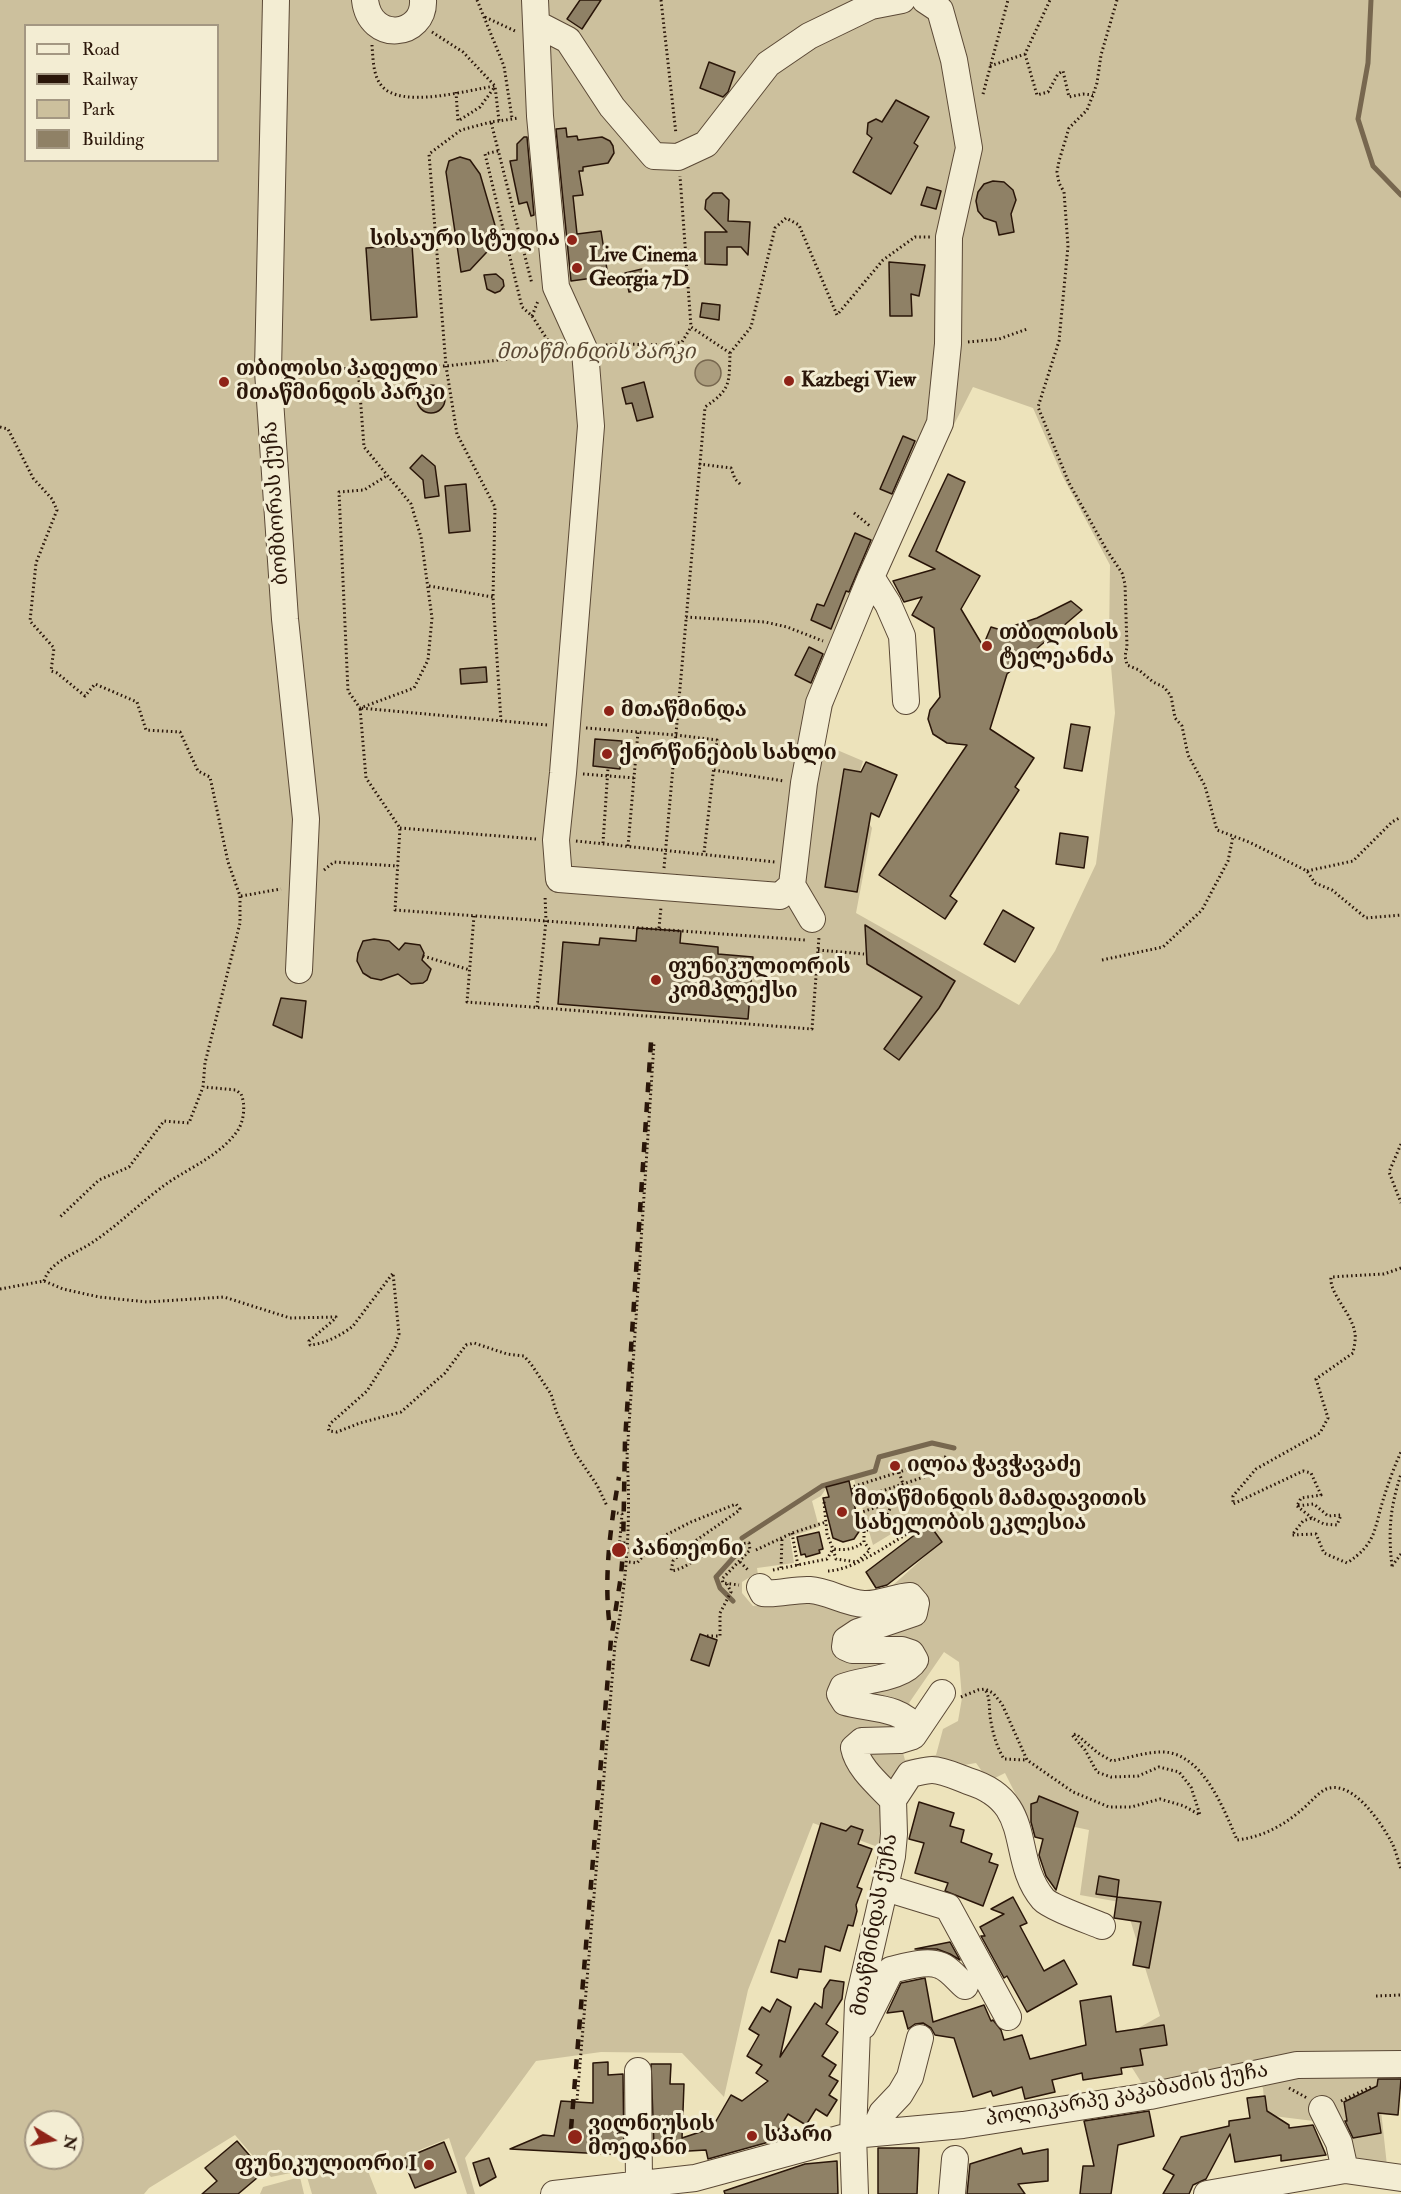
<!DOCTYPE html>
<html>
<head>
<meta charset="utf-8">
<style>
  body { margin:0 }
  #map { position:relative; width:1401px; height:2194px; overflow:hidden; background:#ede3bb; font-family:"IM FELL Double Pica",serif }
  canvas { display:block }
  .legend { position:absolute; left:24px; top:24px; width:195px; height:138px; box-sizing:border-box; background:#f3edd3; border:2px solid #a39782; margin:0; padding:8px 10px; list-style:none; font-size:18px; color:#2a1609 }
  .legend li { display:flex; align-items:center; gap:12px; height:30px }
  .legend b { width:30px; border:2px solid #a39782 }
  .north { position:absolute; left:24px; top:2110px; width:60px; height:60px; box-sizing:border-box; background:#f3edd3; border:2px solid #a39782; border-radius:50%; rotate:100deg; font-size:16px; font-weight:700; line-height:24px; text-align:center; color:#2a1609 }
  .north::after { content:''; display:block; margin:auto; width:21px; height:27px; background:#8f2418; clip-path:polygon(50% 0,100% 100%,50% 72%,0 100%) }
</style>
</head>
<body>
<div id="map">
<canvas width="1401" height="2194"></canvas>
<ul class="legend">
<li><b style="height:8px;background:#f3edd3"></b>Road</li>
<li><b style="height:8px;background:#2a1609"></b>Railway</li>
<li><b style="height:16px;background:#ccc09d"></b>Park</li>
<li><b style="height:16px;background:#8f8166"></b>Building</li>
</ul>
<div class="north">N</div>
</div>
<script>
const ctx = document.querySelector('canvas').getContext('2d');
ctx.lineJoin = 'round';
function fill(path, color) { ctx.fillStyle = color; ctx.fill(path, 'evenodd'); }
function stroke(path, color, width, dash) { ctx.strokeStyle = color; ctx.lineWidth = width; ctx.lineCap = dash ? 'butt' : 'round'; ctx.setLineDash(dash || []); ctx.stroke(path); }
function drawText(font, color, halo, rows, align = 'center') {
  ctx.font = font + ' "IM FELL Double Pica","Noto Serif Georgian",serif'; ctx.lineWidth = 6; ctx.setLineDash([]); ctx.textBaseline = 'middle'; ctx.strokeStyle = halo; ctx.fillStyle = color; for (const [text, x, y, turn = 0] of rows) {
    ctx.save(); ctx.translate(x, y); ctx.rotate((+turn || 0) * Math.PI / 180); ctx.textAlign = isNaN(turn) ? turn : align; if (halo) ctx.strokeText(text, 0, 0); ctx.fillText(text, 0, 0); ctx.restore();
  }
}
fill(new Path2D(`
  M0,0H1401V2071L1377,2073L1388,2175L1345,2170L1330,2123L1265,2115L1263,2088L1258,2082L1150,2096L1115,2041L1160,2016L1125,1903L1080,1895L1089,1830L1046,1821L1030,1823L1005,1773L989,1781L976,1763L910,1774L886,1850L813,1823L748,1990L724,2097L682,2053L601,2052L536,2061L465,2158L475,2194H467L449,2138L368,2171L377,2194H312L305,2170L271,2177L235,2135L149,2188L144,2194H0ZM26,26H218V160H26ZM973,387L1033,408L1063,477L1110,565L1109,642L1115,713L1096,864L1055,951L1019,1005L856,913L872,828L852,798L863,761L823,744L837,692L887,569L931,470ZM854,1479L873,1545L906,1525L941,1542L882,1595L810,1598L753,1606L742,1593V1582L753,1575H758L757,1568L794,1563L790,1537L819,1527L812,1501L821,1496L827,1487ZM944,1652L959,1662L962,1698L958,1721L943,1729L936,1755L905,1760L902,1749L917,1712L909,1703ZM36,2122H72V2158H36Z
  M300,2177L304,2194H260L263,2187Z`), '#ccc09d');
const water = new Path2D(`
  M695 373a13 13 0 1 1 26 0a13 13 0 1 1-26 0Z`);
fill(water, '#ab9d7e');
stroke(water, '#77674f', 1.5);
stroke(new Path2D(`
  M1371,0L1368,63L1358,119L1373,166L1401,195
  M742,1538L822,1486L875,1471L879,1457L932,1443L954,1448
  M733,1601L720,1588L716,1577L743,1547`), '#77674f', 5);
const building = new Path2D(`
  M580,0H601L582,29L567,19Z
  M709,62L735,72L728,92L723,97L700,88Z
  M896,100L929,117L914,143L918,146L891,194L853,172L872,138L867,134L868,123L876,119L882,122Z
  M566,128L567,137L577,136L578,140L602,137L610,141L613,146L614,153L608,163L583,167V171H579L583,195L573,196L577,234L601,231L608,276L571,281L556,129Z
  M524,137H527L534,215L531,216L527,202L519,204L510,161L517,160V144Z
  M460,157L470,160L480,174L499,239L470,270L461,272L446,172L449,161Z
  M993,181L1004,182L1013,190L1016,200L1011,214L1014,232L999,235L996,222L984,218L978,211L976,201L978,192L984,184Z
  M927,187L941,191L936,209L921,205Z
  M713,193H722L729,200L728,221L750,222L748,255L741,247H727V265L705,264V232H727L705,209L706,200Z
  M412,245L417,317L371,320L366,248Z
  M889,262L925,265L919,296L911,294L912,316H890Z
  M642,269L647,288L629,292L625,273Z
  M496,274L503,280L504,286L500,291L495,293L487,289L484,275Z
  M702,303L720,305L719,320L700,317Z
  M644,382L653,417L637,421L632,403L626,404L622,388Z
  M417 399a14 14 0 1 1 28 0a14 14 0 1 1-28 0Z
  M903,436L915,441L892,494L880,489Z
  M422,455L435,466L439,496L425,498L423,480L410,468Z
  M948,474L965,482L936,551L980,576L961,609L983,646L991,627L1001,630L1037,618L1071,601L1082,610L1007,674L990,729L1034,758L1015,787L1019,790L950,896L957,901L945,919L879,875L967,745L947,743L933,734L928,719L930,710L940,697L934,628L912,615L922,597L904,602L893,581L935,569L909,556Z
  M466,484L470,531L449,533L445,486Z
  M855,533L871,540L849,592L846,591L831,629L811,620L817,604L824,606Z
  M809,647L823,654L811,683L795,675Z
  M486,667L487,682L461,684L460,669Z
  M1071,724L1090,727L1082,771L1064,768Z
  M595,739L622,741L620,769L593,766Z
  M866,762L897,775L879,817L871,813L857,892L825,887L844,769L861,772Z
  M1060,833L1088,837L1084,868L1056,864Z
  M1003,910L1034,928L1015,962L984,944Z
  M865,925L955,981L939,1008L899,1060L884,1049L922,997L867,964Z
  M637,928L681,931L680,943L718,947V954L753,957L748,1019L558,1004L563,942L599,945L600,938L636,941Z
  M374,939L389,941L399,950L405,943L420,945L424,953L422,960L431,969L427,980L423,983L411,984L398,974L381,980L371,978L363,973L357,961L358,953L363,941Z
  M281,998L306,1001L302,1038L273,1025Z
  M849,1481L860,1530L854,1539L843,1542L833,1538L823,1498L829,1497L826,1487Z
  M929,1524L942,1542L887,1585L876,1588L866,1572Z
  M819,1532L823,1549L819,1550L820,1553L806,1557L805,1554L801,1555L797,1537Z
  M700,1634L717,1640L709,1666L691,1660Z
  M1039,1796L1078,1812L1056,1890L1046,1876L1039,1855L1043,1839L1035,1837L1031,1822V1804L1037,1802Z
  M919,1802L954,1813L950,1826L964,1830L961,1842L992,1854L989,1862L998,1865L983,1906L945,1891L948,1883L915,1873L924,1843L909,1839Z
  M821,1823L846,1831L851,1826L863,1830L858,1844L872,1849L857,1887L862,1889L856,1905L857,1911L853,1926L848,1925L840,1951L825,1946L821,1972L799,1969L797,1978L771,1972L779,1940L785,1942Z
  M1099,1876L1119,1880L1117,1897L1096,1894Z
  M1013,1897L1027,1923L1020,1926L1044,1971L1064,1960L1077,1984L1027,2012L1007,1976L1004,1978L981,1936H985L980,1927L1004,1914L991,1909Z
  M1117,1897L1161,1902L1149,1968L1133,1965L1141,1922L1114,1918Z
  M950,1942L960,1960L950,1954L937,1949H915Z
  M925,1978L933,2022L984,2005L991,2021L993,2020L1001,2030L1004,2040L1022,2035L1030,2059L1086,2045L1080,2001L1111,1996L1116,2032L1164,2025L1167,2045L1140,2049L1143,2065L1121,2068L1122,2074L1083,2080L1082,2073L1052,2080L1055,2092L1025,2099L1022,2087L993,2096L991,2091L973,2097L954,2038L935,2035L931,2028L923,2023L915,2024L908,2029L903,2011L887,2013L901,1983Z
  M830,1980L844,1982L842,1999L826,2024L838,2032L822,2056L836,2065L829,2076L838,2081L829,2095L837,2100L827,2116L816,2109L806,2125L788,2114L774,2137L776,2140L708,2159L706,2150L654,2153V2147L659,2145L654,2146L651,2064H671L670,2084H684L682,2138L712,2128L731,2095L742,2101L768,2081L756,2073L762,2065L747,2056L759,2035L749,2029L762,2007L770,2012L777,1999L791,2007L780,2057L815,2003L822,2008L824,1989Z
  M608,2062V2075L623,2074L624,2155L510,2149L543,2135L554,2136L561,2101L593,2103V2063Z
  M1378,2079H1401L1398,2115L1378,2113L1381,2133L1353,2138L1345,2121H1347L1344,2102L1377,2086Z
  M1265,2096L1267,2111L1289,2125V2128L1313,2125L1326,2155L1281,2161V2155L1235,2162L1230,2134L1206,2179L1193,2185L1189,2194H1163L1174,2175L1163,2169L1181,2137L1229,2126V2121L1250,2118L1247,2098Z
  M1149,2111L1154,2136L1118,2145L1111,2194H1080L1083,2166H1094L1084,2121Z
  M237,2141L264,2172L238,2194H202L217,2181L205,2168Z
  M444,2142L456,2172L415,2188L403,2159Z
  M878,2148H919L917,2194H878Z
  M1021,2148L1023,2154L1048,2149V2181L1018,2184L1025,2194H967L970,2164Z
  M489,2158L496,2177L480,2186L473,2163Z
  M837,2161L838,2194H725L724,2191L805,2164Z`);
fill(building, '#8f8166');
stroke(building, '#2a1609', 1.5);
const minor = new Path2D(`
  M276,0L268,371L285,619L306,819L299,970
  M365,0C370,44 425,37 423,0
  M535,0L540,116L556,287L585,351L591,426L563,773L556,840L559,879L780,896L792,885L804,783L819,703L871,577L940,423L948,344L949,237L969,148L954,60L940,10L925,0
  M537,24L568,40L612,107L654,156L678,157L706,144L768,64L809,36L871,6L902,0
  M871,577L888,604L902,636L906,701
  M792,885L812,919
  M760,1587L763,1593C778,1595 794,1589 810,1590C828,1591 845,1603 864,1604C878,1605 895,1597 910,1596L916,1603L914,1613L858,1632L846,1640L845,1647L852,1650H902L911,1653L915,1660C903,1679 864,1679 843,1687L840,1694L845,1702C869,1709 901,1706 916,1729
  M893,1800L910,1774C917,1773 925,1770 932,1770C943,1770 957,1777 968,1781C1037,1802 1008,1857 1043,1899C1050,1907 1090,1921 1102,1926
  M893,1800C879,1785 858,1768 854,1748L862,1741L900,1740L913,1736L942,1693
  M886,1888L948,1907L1008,2017
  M863,2026L891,1970C904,1967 926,1960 939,1965C949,1968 957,1979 965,1986
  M638,2071L639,2183
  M1322,2109L1339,2143L1345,2170
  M873,2133L882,2113L900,2094L910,2077L920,2038
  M554,2194L695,2178L853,2135L963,2125L1150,2096L1297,2065L1401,2064
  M855,2194L853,2135L858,2003L892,1856L894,1834L893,1800
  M952,2194L955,2159
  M1207,2194L1345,2170L1401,2178`);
stroke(minor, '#5b4936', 28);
stroke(new Path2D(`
  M477,0L504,66L512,118
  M661,0L676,134
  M1117,0L1101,55L1097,83L1093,95L1087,110L1069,128L1059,161L1057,172L1059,183L1064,192L1068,246L1059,341L1038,407L1069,483L1106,549L1122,573L1125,584L1127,647L1125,656L1127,665L1139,670L1153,682L1164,687L1171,696L1175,718L1182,726L1188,755L1205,786L1217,830L1249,842L1307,871L1315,883L1332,890L1366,918L1401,915
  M485,17L515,31
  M432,32L463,52L495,86L499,121L518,118
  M372,45C373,58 373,75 381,85C400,110 468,90 495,86
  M1025,54L1037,95L1048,92L1058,74L1063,71L1069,97L1083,94L1093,95
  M990,66L1025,54L1050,0
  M456,92L458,121L480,107L494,88
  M983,94L1008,0
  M499,121L491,122L532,284
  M491,122L461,130L429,154L446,366L457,434L495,507L493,597L501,721
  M498,151L485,154L522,307L532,316L556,353
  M532,316L538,301
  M968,342L999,339L1027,329
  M606,345C631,342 657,348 682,342L691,327
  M730,353L751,327L775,228L786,218L799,225L837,315L883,260L915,237H930
  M358,367L364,447L411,504L421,537L432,618L428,660L414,688L360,708L348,691L339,492L364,490L388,475
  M290,370L446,366L562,353
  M0,427L8,429L33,478L52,499L57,510L36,563L30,621L54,648L51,671L57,673L85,696L95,684L137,702L146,730L180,732L198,771L210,777L228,862L240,896V923L205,1063L203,1087L189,1123L164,1121L129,1167L99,1180L60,1217
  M699,464L731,468L735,479L741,485
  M854,513L870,526
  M429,586L493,597
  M686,617L765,622L787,627L823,641
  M547,725L360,708L366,778L400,828L395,910L805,940
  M586,728L676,735L717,740L704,853
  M714,770L784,781
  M583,774L635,778
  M400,828L536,839
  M576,841L775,862
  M603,843L608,768
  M628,846L638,732
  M664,868L705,407C731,389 729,384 730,353L691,327L680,176
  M324,870L334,862L398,866
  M1307,871L1353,861L1392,822L1401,817
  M241,896L281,889
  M474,916L467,1002L812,1029L819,937
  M659,928L661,907
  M818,950L864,954
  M423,956L470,970
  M1102,960L1163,947L1202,910L1228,861L1233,837
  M537,1007L546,921L545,895
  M1401,1144L1389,1172L1401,1203
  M1401,1268L1384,1274L1331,1277C1329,1294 1353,1314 1355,1334C1356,1339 1354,1347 1353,1353L1316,1379L1328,1418L1320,1433L1256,1469L1233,1496V1504L1303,1471L1311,1473L1321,1495L1301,1498L1297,1506L1314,1504L1328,1516L1341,1515L1337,1525L1324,1524L1312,1518L1303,1521L1292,1535L1316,1534L1324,1553L1347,1563C1376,1544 1374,1530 1383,1500C1388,1484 1394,1467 1401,1452
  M44,1281C50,1261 77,1253 93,1242C120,1224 143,1200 169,1182C193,1166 218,1156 236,1133C244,1123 246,1105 241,1094L236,1090L204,1087
  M0,1289L44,1281L63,1289L99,1297L147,1302L224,1297L290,1318L336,1317V1318L309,1341L310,1345C324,1344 342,1335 353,1326L393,1273L399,1334L395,1347L367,1391L332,1422L328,1428L329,1431L337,1432L360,1423L401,1412L445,1373L466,1345L474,1343L507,1354L524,1356L531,1364L551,1394L556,1411L575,1453L597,1485L607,1506
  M855,1500L954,1467L945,1457L899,1472L903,1484L884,1520L864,1532
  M824,1502L827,1534L833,1549C846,1550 853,1550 864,1542V1532L852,1487L899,1472
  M1297,1506L1312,1518
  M617,1513L622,1514L619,1550
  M859,1513L892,1502
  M792,1533L798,1566
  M756,1550L792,1533L826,1522
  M629,1562L637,1563L658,1539L691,1522L736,1504L740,1509L737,1512L688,1546L673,1561L671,1571C683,1569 688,1564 697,1559C715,1550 730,1544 749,1543L750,1550L722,1579L723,1583L739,1585
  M740,1562L749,1571
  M1392,1566C1388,1531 1390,1508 1401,1474
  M1392,1566L1401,1554
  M781,1568L782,1538
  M773,1570L827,1559L833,1549L836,1559L857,1562L870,1550L864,1542
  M828,1571C853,1570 886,1546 907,1534
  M707,1636H720V1613L731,1592L727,1584
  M986,1691C990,1699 989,1706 990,1716C992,1730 996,1746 1004,1759L1027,1760
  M961,1697L978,1690L985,1689L993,1693L1002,1704L1027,1760L1073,1792L1109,1807H1131L1160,1799L1184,1806L1200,1815L1191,1787L1179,1772L1159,1767L1138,1776L1111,1777L1097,1772L1085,1750L1072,1735L1076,1734L1098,1753L1112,1761C1128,1758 1146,1752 1162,1752C1202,1752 1224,1809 1237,1840C1261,1837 1281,1827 1299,1812C1308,1805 1315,1796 1324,1790C1351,1776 1382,1824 1392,1843C1396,1851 1398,1861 1401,1869
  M1376,1996L1401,1995
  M1289,2088L1307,2098
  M577,2100L615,1644C627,1581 631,1520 627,1456L654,1043
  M1341,2101L1373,2086`), '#2a1609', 3, [1.5, 3]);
stroke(minor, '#f3edd3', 26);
stroke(new Path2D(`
  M609,1620C604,1572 611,1523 619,1477
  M571,2129L611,1639L621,1576L623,1551L625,1441L651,1042`), '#2a1609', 4.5, [10, 10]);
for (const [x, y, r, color] of [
  [572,240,6,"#8f2418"],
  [577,268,6,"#8f2418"],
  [789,381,6,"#8f2418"],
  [224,382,6,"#8f2418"],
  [987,646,6,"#8f2418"],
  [609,711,6,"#8f2418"],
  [607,754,6,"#8f2418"],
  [656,980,6,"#8f2418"],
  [895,1466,6,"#8f2418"],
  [842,1512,6,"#8f2418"],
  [619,1550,8,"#8f2418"],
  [752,2136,6,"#8f2418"],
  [575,2137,8,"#8f2418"],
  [429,2165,6,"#8f2418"]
]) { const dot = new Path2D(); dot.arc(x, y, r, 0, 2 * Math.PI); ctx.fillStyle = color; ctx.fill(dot); stroke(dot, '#f3edd3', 2); }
drawText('bold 21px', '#2a1609', '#f3edd3', [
  ["სისაური სტუდია",560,240,"right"],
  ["Live Cinema",589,256],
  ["Georgia 7D",589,280],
  ["თბილისი პადელი",236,370],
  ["მთაწმინდის პარკი",236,394],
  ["Kazbegi View",801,381],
  ["თბილისის",999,634],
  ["ტელეანძა",999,658],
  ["მთაწმინდა",621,711],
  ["ქორწინების სახლი",619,754],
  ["ფუნიკულიორის",668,968],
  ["კომპლექსი",668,992],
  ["ილია ჭავჭავაძე",907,1466],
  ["მთაწმინდის მამადავითის",854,1500],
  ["სახელობის ეკლესია",854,1524],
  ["პანთეონი",632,1550],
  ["ვილნიუსის",588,2125],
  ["მოედანი",588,2149],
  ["სპარი",764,2136],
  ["ფუნიკულიორი I",417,2165,"right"]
], 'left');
drawText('italic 21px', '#5b4935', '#f3edd3', [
  ["მთაწმინდის პარკი",596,353]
]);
drawText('21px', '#2a1609', '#f3edd3', [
  ["ბომბორას ქუჩა",277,503,-94],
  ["მთაწმინდას ქუჩა",876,1925,-80],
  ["პოლიკარპე კაკაბაძის ქუჩა",1127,2096,-10]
]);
</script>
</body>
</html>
